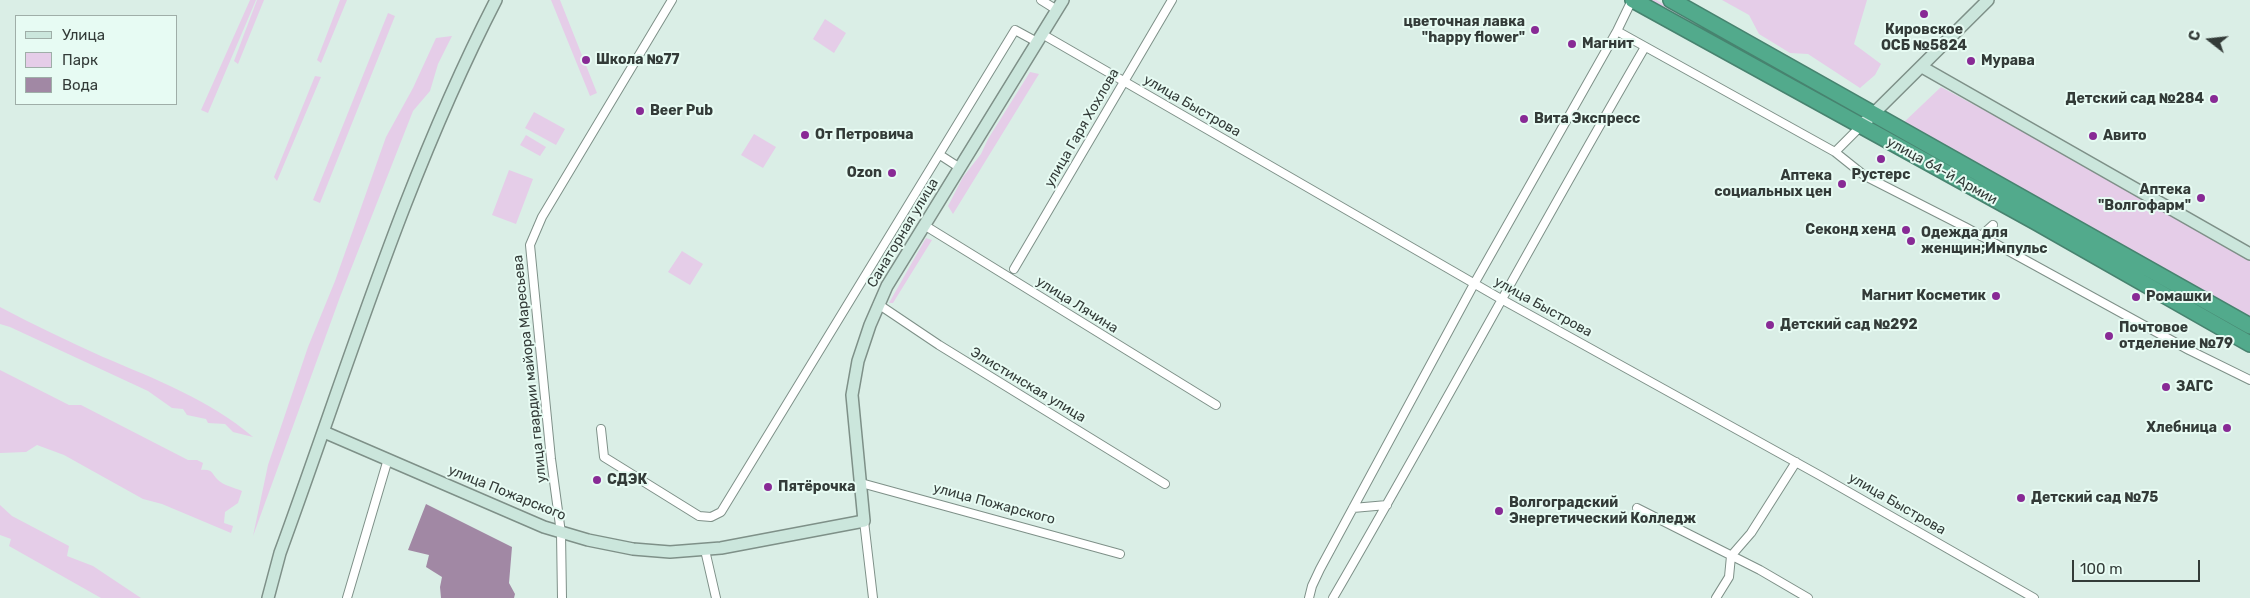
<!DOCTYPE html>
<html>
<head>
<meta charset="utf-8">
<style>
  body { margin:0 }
  #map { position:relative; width:2250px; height:598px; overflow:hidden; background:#daeee6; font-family:Rubik,sans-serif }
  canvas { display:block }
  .legend { position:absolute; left:15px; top:15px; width:162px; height:90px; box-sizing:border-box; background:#e7fbf3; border:1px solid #9faea8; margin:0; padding:6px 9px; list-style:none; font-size:15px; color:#333b38 }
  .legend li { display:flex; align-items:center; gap:10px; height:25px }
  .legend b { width:25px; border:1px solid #9faea8 }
  .north { position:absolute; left:2185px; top:15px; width:50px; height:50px; -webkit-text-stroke:4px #e7fbf3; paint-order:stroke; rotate:286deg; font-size:14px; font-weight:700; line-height:20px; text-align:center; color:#333b38 }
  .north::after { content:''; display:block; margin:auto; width:18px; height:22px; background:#333b38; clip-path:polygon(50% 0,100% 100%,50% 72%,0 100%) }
  .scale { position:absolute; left:2072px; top:560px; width:128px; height:22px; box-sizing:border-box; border:2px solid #333b38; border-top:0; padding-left:6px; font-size:15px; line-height:18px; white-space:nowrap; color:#333b38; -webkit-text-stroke:4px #e7fbf3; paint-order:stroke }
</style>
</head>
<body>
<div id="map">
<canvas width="2250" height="598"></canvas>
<ul class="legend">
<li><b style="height:6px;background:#cbe6dc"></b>Улица</li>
<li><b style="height:14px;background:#e5cde8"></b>Парк</li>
<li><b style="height:14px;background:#a188a4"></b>Вода</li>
</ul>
<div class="north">С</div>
<div class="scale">100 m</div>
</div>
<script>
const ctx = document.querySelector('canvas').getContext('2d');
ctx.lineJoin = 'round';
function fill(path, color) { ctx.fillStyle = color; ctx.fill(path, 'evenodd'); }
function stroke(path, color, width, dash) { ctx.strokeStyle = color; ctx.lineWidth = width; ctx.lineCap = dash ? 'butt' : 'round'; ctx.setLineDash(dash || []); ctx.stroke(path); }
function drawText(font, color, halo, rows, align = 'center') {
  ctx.font = font + ' Rubik,sans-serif'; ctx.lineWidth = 4; ctx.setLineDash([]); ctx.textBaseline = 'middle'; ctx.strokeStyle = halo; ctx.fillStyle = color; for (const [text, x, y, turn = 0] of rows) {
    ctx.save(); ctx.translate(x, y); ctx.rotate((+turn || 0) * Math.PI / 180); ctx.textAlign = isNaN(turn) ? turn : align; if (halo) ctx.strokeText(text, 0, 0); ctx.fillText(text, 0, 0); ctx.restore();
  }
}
fill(new Path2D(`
  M250,0H256L208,113L201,110Z
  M257,0H264L238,64L234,61Z
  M340,0H347L321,63L317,60Z
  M551,0H560L597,93L590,96Z
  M1644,0H1656L1856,112L1858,116Z
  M1722,0H1867L1854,44L1881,64L1875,75L1860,88L1808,54L1790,53L1759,34L1749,15Z
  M388,13L395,16L320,203L313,200Z
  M825,19L846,33L834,53L813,39Z
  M452,36L438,64L430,91L413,111L340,297L253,536L268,465L308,347L335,281L386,137L413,88L436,38Z
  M1030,72L1039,74L953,214L948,206L963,177L981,154L988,139Z
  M315,76L321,77L277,181L274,177Z
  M1941,87L2017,128L2250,260V319L1902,124Z
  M534,112L565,129L556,145L525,128Z
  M754,134L776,147L763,168L741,155Z
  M526,135L546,147L540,156L520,145Z
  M509,170L533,179L516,224L492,215Z
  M926,238L932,240L893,303H889Z
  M682,251L703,264L690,285L668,272Z
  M0,307C34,325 68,341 103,357C155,379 210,400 253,437L233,432L225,424L208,423L206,419L187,415L183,409L172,408L148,391L10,327L0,324Z
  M0,370L69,405H81L188,460H197L203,463L201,470C213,469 211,473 218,480C223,485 235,488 242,491L238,503L225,512L224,523L233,526L231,533L162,504L143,499L64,455L37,445L26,452L0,453Z
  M0,505L12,516L69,546L67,556L93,566L141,598H101L9,546L11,539L0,535Z`), '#e5cde8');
fill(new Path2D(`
  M426,504L512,547L509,583L515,594L514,598H441L440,587L442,577L426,567L429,555L408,550Z`), '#a188a4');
const street = new Path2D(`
  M1041,0L1057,10
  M1617,31L1835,152
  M1042,34L1501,299L1819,475L2034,598
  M1861,126L1835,152L1865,176L1965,227L2189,350L2250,380
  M940,155L960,168
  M924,225L1216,405
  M1981,236L1993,225
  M1014,269L1172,0
  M878,304L939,345L1165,484
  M601,429L604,457L699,516L711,517L721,512L1015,30L1037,42
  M861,483L1120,554
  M1353,508L1387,505
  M1637,508L1760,570L1808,598
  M864,521L873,598
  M705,550L716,598
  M347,598L388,459
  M562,598L561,533L551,459L530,245L542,217L672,0
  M1309,598L1312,586L1320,569L1474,284L1617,31L1632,0
  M1333,598C1439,416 1539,229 1645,47
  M1716,598L1729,577L1731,556L1751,533L1796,462`);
const secondary = new Path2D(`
  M1922,67L2250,254
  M1861,126L1988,0
  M324,432L544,527L588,540L633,549L670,552L721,548L864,521L852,395L858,361L870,325L887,286L1063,0
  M268,598L280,553C348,367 405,177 496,0`);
const highway = new Path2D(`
  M1633,0L2036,222L2250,344
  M1671,0L2250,326`);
stroke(street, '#7e9088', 10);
stroke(secondary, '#7e9088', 14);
stroke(highway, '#47836f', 18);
stroke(street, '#fff', 8);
stroke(secondary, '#cbe6dc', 11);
stroke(highway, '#52aa8c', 15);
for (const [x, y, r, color] of [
  [1924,14,5,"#882a95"],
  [1535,30,5,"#882a95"],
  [1572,44,5,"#882a95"],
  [586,60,5,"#882a95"],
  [1971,61,5,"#882a95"],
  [2214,99,5,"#882a95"],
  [640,111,5,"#882a95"],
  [1524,119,5,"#882a95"],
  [805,135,5,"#882a95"],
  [2093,136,5,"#882a95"],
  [1881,159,5,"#882a95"],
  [892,173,5,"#882a95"],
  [1842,184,5,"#882a95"],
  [2201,198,5,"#882a95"],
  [1906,230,5,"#882a95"],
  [1911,241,5,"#882a95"],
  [1996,296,5,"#882a95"],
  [2136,297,5,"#882a95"],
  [1770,325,5,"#882a95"],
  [2109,336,5,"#882a95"],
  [2166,387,5,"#882a95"],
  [2227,428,5,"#882a95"],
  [597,480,5,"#882a95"],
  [768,487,5,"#882a95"],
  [2021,498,5,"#882a95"],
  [1499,511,5,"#882a95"]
]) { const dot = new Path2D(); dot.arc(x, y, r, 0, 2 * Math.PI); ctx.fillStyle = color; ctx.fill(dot); stroke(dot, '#e7fbf3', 2); }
drawText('bold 14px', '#333b38', '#e7fbf3', [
  ["цветочная лавка",1525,22,"right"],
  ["\"happy flower\"",1525,38,"right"],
  ["Кировское",1924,30,"center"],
  ["ОСБ №5824",1924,46,"center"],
  ["Магнит",1582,44],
  ["Школа №77",596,60],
  ["Мурава",1981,61],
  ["Детский сад №284",2204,99,"right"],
  ["Beer Pub",650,111],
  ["Вита Экспресс",1534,119],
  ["От Петровича",815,135],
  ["Авито",2103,136],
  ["Ozon",882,173,"right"],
  ["Рустерс",1881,175,"center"],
  ["Аптека",1832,176,"right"],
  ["социальных цен",1832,192,"right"],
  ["Аптека",2191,190,"right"],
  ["\"Волгофарм\"",2191,206,"right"],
  ["Секонд хенд",1896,230,"right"],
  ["Одежда для",1921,233],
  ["женщин;Импульс",1921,249],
  ["Магнит Косметик",1986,296,"right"],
  ["Ромашки",2146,297],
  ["Детский сад №292",1780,325],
  ["Почтовое",2119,328],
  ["отделение №79",2119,344],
  ["ЗАГС",2176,387],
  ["Хлебница",2217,428,"right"],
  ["СДЭК",607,480],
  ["Пятёрочка",778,487],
  ["Детский сад №75",2031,498],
  ["Волгоградский",1509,503],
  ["Энергетический Колледж",1509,519]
], 'left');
drawText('14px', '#333b38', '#e7fbf3', [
  ["улица Быстрова",1192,106,30],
  ["улица Гаря Хохлова",1082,128,-60],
  ["улица 64-й Армии",1942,171,29],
  ["Санаторная улица",903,233,-59],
  ["улица Лячина",1077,305,32],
  ["улица Быстрова",1543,307,29],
  ["улица гвардии майора Маресьева",530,369,-96],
  ["Элистинская улица",1028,385,31],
  ["улица Пожарского",507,493,22],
  ["улица Пожарского",994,504,15],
  ["улица Быстрова",1897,504,30]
]);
</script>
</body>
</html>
